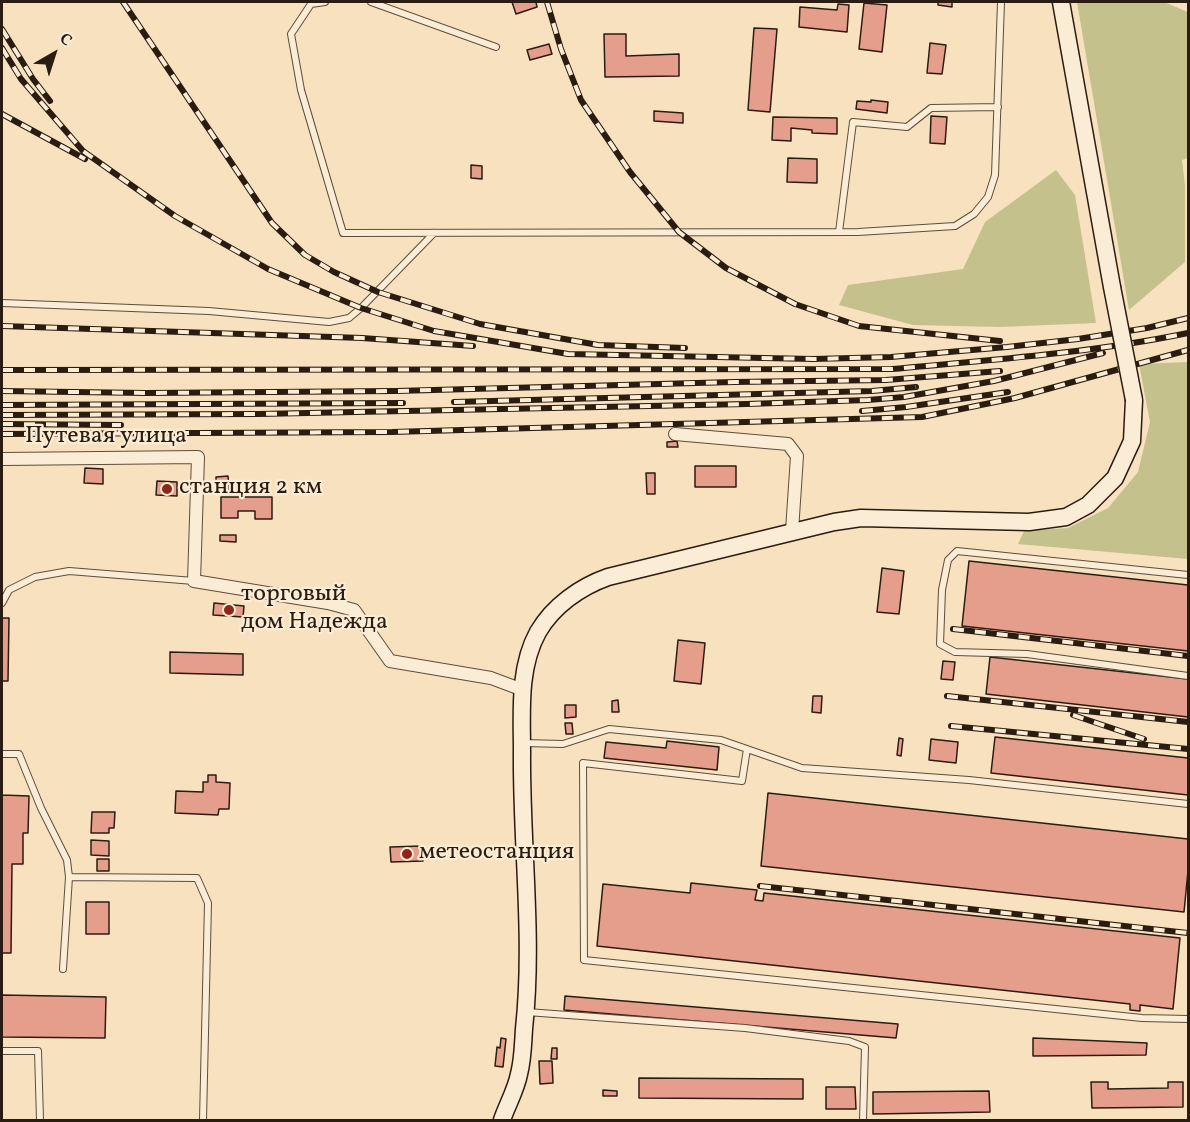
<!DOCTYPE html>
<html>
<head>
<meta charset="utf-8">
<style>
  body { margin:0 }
  #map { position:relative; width:1190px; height:1122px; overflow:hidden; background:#f8e1be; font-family:Vollkorn,serif }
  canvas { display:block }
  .frame { position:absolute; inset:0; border:3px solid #2b1c11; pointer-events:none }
  .north { position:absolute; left:24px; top:24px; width:60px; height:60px; -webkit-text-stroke:4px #faecd5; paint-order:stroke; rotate:39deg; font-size:16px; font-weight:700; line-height:24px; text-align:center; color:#2b1c11 }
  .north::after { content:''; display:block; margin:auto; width:21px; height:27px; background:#2b1c11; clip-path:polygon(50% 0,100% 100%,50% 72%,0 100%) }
</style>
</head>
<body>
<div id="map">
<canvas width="1190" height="1122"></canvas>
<div class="frame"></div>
<div class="north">С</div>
</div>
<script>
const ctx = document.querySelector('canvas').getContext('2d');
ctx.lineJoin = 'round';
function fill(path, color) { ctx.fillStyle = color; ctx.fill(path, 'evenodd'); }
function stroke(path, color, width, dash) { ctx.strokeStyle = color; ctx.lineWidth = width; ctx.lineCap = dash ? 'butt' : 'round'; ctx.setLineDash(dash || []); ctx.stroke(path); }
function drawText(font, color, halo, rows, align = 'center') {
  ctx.font = font + ' Vollkorn,serif'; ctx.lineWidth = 4.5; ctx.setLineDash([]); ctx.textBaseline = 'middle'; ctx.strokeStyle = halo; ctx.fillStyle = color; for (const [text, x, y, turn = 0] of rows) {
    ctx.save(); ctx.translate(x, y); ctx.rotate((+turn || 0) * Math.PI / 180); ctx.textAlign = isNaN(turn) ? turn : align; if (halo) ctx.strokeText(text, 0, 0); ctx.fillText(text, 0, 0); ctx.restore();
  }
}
fill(new Path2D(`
  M1077,2H1164L1188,12V158L1182,160L1185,185V262L1129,310Z
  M1056,170L1075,195L1096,323L1000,327L913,325L839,305L848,285L963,269L985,222Z
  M1188,362V559L1018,544L1024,531L1068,528L1108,508L1138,472L1150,422L1139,364Z`), '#c4c18d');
const building = new Path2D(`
  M512,2H536L537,7L516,14Z
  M938,2H952V7L938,5Z
  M864,3L887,5L882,52L859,49Z
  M838,4L849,5L847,32L799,27L800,7L837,10Z
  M754,28L777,29L770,112L748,110Z
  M604,34H626V56L679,54V76L605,77Z
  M930,43L946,45L942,74L927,73Z
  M549,44L552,54L530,60L527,50Z
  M871,100L888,102L887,113L856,109L857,101L871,102Z
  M654,111L683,113V123L654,121Z
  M931,116L947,117L945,144L930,143Z
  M773,117L837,118V134L812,133V130L791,128V141L772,140Z
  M788,158L817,159V183L787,182Z
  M471,165L482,166V179L471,178Z
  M677,441L678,447H667V442Z
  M695,466H736V487H695Z
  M85,468L103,469V484L84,483Z
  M646,473H655V494H647Z
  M228,476L229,489H216V477Z
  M157,481L177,482V496L156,495Z
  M221,497H272V519H255V511H238V518H221Z
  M220,535H236V542L220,541Z
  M969,561L1188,585V651L962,626Z
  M882,568L904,571L899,614L877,612Z
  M214,603L244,606L243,617L213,615Z
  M2,618H9L8,681H2Z
  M678,640L705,643L701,684L674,681Z
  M170,652L243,654V675L170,673Z
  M990,657L1188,679V717L986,694Z
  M943,661L955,662L953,680L941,679Z
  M813,696H822L821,713L812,712Z
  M618,700L619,712H612V701Z
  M565,705H576V717L565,718Z
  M565,723H572L573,734H566Z
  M995,737L1188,758V795L991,773Z
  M899,738L903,739L901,756L897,755Z
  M931,739L958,742L956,763L929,760Z
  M667,741L719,747L717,770L604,758L606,742L666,748Z
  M2,768V795L29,796L28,833H23V864H12L11,953H2Z
  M208,775H216V782L230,783L229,809H219L218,815L175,813L176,791L203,792V782H208Z
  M768,793L1188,839V871L1184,912L761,866Z
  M92,812H115L114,828H109V833H91Z
  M91,840L109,841V856L91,855Z
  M422,846L423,861L391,862L390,847Z
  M97,859H109V871H97Z
  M691,883L757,890L755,900L763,901L764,893L1180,938L1173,1009L1140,1005V1011L1130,1010V1004L597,946L603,884L690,893Z
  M86,902H109V934H86Z
  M2,995L106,997L105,1038L2,1037Z
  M565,996L898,1024L896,1038L564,1010Z
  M501,1038L506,1039L503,1067L495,1066L497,1047L500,1048Z
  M1033,1038L1147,1043L1146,1055L1033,1056Z
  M552,1048H557V1059H551Z
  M539,1061H552L553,1083L540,1084Z
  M639,1078L803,1079V1099L639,1098Z
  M1091,1082H1108V1089L1168,1088V1082H1183V1107L1092,1108Z
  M826,1087H855L856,1109H826Z
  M603,1090L617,1091V1096H603Z
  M989,1091L990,1112L873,1114V1092Z`);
fill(building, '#e69e8c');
stroke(building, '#2b1c11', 1.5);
const lane = new Path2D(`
  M325,2L311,4L291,34L301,90L343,233L858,232L955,226L974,214L988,197L995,175L1001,2
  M371,2L496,47
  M839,232L853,122L907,127L931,108L998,107
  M2,303L209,311L329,322L349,318L361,308L434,233
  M1188,575L957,551L948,560L942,590L940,644L955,652L1027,654L1188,676
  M2,603L9,590L35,577L69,571L194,581
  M523,743L563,744L609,729L721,740L802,768L969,780L1188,804
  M747,749L742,781L583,763L584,960L1142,1018L1188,1019
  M2,754H19L41,808L67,860L69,877L197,878L208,903L203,1120
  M63,969L69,877
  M527,1012L745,1028L849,1041L865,1047L863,1120
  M2,1051H38L40,1120`);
const street = new Path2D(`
  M675,434L788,444L797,456L792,531
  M2,459L198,457L194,581L328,603L354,610L390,661L491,678L523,690`);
const secondary = new Path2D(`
  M1061,2L1112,287
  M502,1120C507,1105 516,1090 519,1074C523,1059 523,1043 524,1029C534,937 521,844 522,752C522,713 518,668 538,632C553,606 580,587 608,577L834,522L861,518L1029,522L1066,517L1088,505L1115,478L1132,441L1134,400`);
stroke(lane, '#5e4d3c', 8);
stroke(street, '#5e4d3c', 14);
stroke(secondary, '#2b1c11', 19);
stroke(lane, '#faecd5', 6);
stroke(street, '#faecd5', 12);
stroke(secondary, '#faecd5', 16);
const rail = new Path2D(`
  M123,2L272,223L305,255L334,272L378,292L480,324L598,345L685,348
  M547,2L561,49L581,100L630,172L679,232L726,268L795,304L859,326L1000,341
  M2,29L33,79L50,101
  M2,48L21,79L83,151L175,216L268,269L361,308L434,331L568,354L813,359L891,357L1007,347L1078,339L1147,328L1188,318
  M2,114L85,159
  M2,326L362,338L473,346
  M2,370L892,369C991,360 1091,353 1188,333
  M2,391L146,393L396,391L734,382L886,380L1000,371
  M454,402L872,391L916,387
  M2,405L403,403
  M862,411L906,407L1008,392
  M2,415L259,414L747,404L868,400L904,397L994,381L1103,353
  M2,424L121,425
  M2,434L392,432L922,417L1015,398L1188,350
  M953,629L1188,656
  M947,696L1188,722
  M1073,715L1144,739
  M951,726L1188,749
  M760,886L1188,933`);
stroke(rail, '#2b1c11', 6);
stroke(rail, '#faecd5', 4, [11]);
const secondaryBridge = new Path2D(`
  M1112,287L1134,400`);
stroke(secondaryBridge, '#2b1c11', 19, []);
stroke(secondaryBridge, '#faecd5', 16);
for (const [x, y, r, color] of [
  [167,489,6,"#8f2418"],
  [229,610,6,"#8f2418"],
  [407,854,6,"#8f2418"]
]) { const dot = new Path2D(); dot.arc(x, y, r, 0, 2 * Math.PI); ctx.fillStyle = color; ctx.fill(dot); stroke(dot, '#faecd5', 2); }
drawText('24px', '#2b1c11', '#faecd5', [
  ["Путевая улица",106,438]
]);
drawText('24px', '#2b1c11', '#faecd5', [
  ["станция 2 км",179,489],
  ["торговый",241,596],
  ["дом Надежда",241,624],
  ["метеостанция",419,854]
], 'left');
</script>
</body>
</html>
